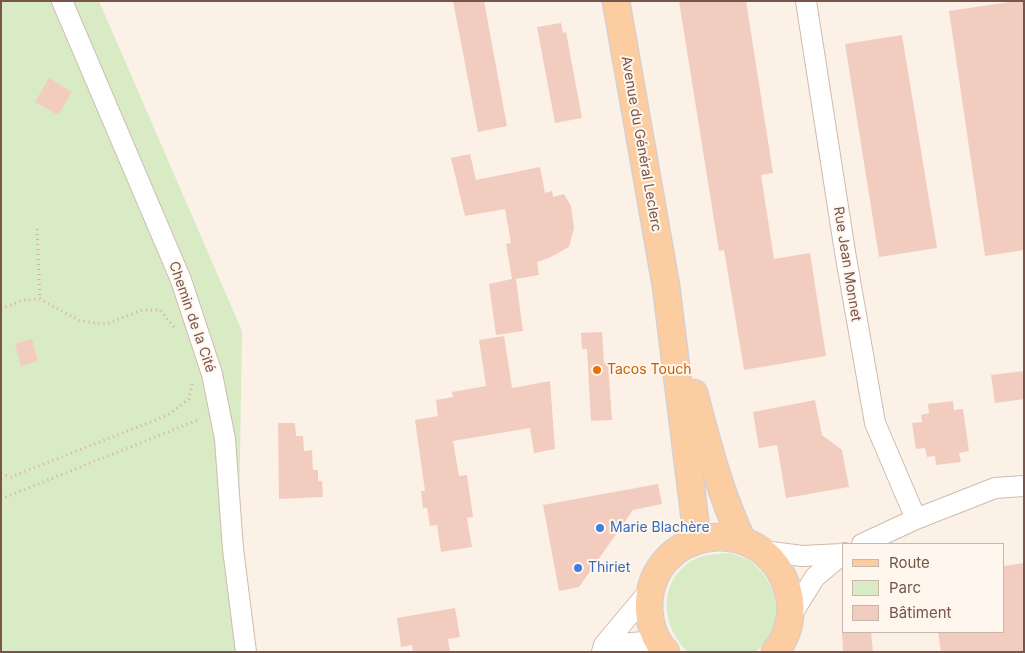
<!DOCTYPE html>
<html>
<head>
<meta charset="utf-8">
<style>
  body { margin:0 }
  #map { position:relative; width:1025px; height:653px; overflow:hidden; background:#fcf1e7; font-family:Inter,sans-serif }
  canvas { display:block }
  .frame { position:absolute; inset:0; border:2px solid #77554b; pointer-events:none }
  .legend { position:absolute; left:842px; top:543px; width:162px; height:90px; box-sizing:border-box; background:#fff6ee; border:1px solid #c9b6ad; margin:0; padding:6px 9px; list-style:none; font-size:15px; color:#77554b }
  .legend li { display:flex; align-items:center; gap:10px; height:25px }
  .legend b { width:25px; border:1px solid #c9b6ad }
</style>
</head>
<body>
<div id="map">
<canvas width="1025" height="653"></canvas>
<div class="frame"></div>
<ul class="legend">
<li><b style="height:6px;background:#fbcda0"></b>Route</li>
<li><b style="height:14px;background:#d9ebc5"></b>Parc</li>
<li><b style="height:14px;background:#f2ccbf"></b>Bâtiment</li>
</ul>
</div>
<script>
const ctx = document.querySelector('canvas').getContext('2d');
ctx.lineJoin = 'round';
function fill(path, color) { ctx.fillStyle = color; ctx.fill(path, 'evenodd'); }
function stroke(path, color, width, dash) { ctx.strokeStyle = color; ctx.lineWidth = width; ctx.lineCap = dash ? 'butt' : 'round'; ctx.setLineDash(dash || []); ctx.stroke(path); }
function drawText(font, color, halo, rows, align = 'center') {
  ctx.font = font + ' Inter,sans-serif'; ctx.lineWidth = 4; ctx.setLineDash([]); ctx.textBaseline = 'middle'; ctx.strokeStyle = halo; ctx.fillStyle = color; for (const [text, x, y, turn = 0] of rows) {
    ctx.save(); ctx.translate(x, y); ctx.rotate((+turn || 0) * Math.PI / 180); ctx.textAlign = isNaN(turn) ? turn : align; if (halo) ctx.strokeText(text, 0, 0); ctx.fillText(text, 0, 0); ctx.restore();
  }
}
fill(new Path2D(`
  M1,1H99L242,331L237,652H1Z
  M730,553C736,556 745,557 751,562C774,579 784,612 769,637C766,643 760,647 756,652H688C662,628 657,586 688,563C701,554 715,554 730,553Z`), '#d9ebc5');
fill(new Path2D(`
  M453,1H484L507,126L478,132Z
  M679,1H746L773,173L761,175L774,259L810,253L826,356L744,370L724,250L719,251Z
  M1016,1H1024V250L985,256L949,11Z
  M561,23L563,33L566,32L582,118L555,123L537,27Z
  M902,35L937,248L879,257L845,44Z
  M49,78L72,92L58,115L35,102Z
  M470,154L476,180L540,167L545,193L552,191L553,197L564,194L571,206L574,228L569,247L549,258L537,262L539,275L516,279L523,331L496,335L489,284L512,279L506,244L511,243L505,209L465,216L451,158Z
  M602,332L604,363H608L612,420L591,421L587,349H582L581,333Z
  M504,336L512,388L550,381L555,449L534,453L530,428L453,441L459,476L467,475L473,517L467,518L472,547L441,552L437,525L430,526L427,508H423L421,491H425L415,420L438,416L436,400L453,397L452,392L486,386L479,340Z
  M32,339L38,361L21,366L15,344Z
  M1024,371V399L995,403L991,375Z
  M815,400L822,435L842,450L849,487L786,498L777,445L759,448L753,412Z
  M953,401L954,410L963,409L969,451L959,453L961,462L936,465L935,456L927,457L925,448L916,449L912,423L922,422L921,415L929,413L928,404Z
  M278,423H295L296,436H303L304,451L312,450L313,470H318V481H322L323,497L279,499Z
  M658,484L662,504L633,510L579,587L559,591L543,505Z
  M1024,563V652H941L938,632H1004V566Z
  M455,608L460,637L448,639L450,652H413L412,645L401,647L397,618Z
  M842,632H871L873,652H843Z`), '#f2ccbf');
const minor = new Path2D(`
  M62,1L181,280L212,374L225,439L233,549L246,652
  M806,1L845,252L875,423L916,519
  M862,544L916,519L995,488L1024,486
  M764,551L802,556L842,554
  M790,617L815,577L844,553
  M604,645L645,642L660,646
  M602,652L604,645L651,589`);
const major = new Path2D(`
  M616,1L666,286L695,520L689,543
  M694,393C707,443 720,493 742,540
  M666,652C655,641 650,625 649,610C646,526 765,508 788,591C794,611 789,636 775,652`);
stroke(minor, '#d1baaf', 22);
stroke(major, '#d9cfcd', 29);
stroke(new Path2D(`
  M37,229L40,299
  M1,309L24,300L40,299L80,321L106,324L143,310H160L174,327
  M1,474L11,477L168,415L189,399L192,383
  M1,499L200,419`), '#d7afa1', 3, [1, 4]);
stroke(minor, '#fff', 20);
stroke(major, '#fbcda0', 26);
for (const [x, y, r, color] of [
  [597,370,5,"#e8710a"],
  [600,528,5,"#3f7fe0"],
  [578,568,5,"#3f7fe0"]
]) { const dot = new Path2D(); dot.arc(x, y, r, 0, 2 * Math.PI); ctx.fillStyle = color; ctx.fill(dot); stroke(dot, '#fff6ee', 2); }
drawText('14px', '#77554b', '#fff6ee', [
  ["Avenue du Général Leclerc",641,144,80],
  ["Rue Jean Monnet",847,264,81],
  ["Chemin de la Cité",192,317,71]
]);
drawText('14px', '#c56008', '#fff6ee', [
  ["Tacos Touch",607,370]
], 'left');
drawText('14px', '#366cbe', '#fff6ee', [
  ["Marie Blachère",610,528],
  ["Thiriet",588,568]
], 'left');
</script>
</body>
</html>
